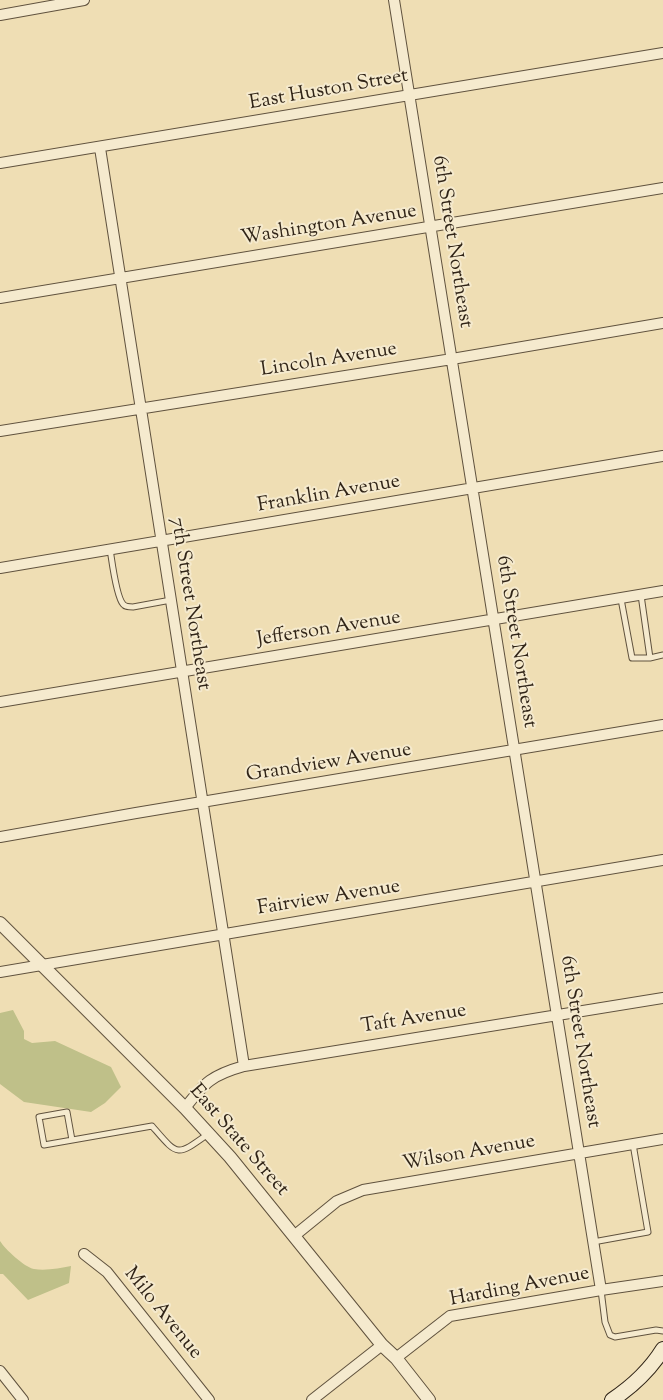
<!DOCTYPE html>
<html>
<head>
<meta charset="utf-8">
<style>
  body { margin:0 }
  canvas { display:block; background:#efdeb4 }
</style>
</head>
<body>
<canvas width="663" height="1400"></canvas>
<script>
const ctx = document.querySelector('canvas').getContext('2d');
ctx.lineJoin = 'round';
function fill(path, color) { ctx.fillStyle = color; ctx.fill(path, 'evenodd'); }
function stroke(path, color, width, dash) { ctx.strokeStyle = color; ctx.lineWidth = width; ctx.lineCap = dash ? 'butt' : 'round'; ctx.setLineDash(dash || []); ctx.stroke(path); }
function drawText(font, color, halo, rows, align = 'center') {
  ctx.font = font + ' "Sorts Mill Goudy",serif'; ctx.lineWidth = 4; ctx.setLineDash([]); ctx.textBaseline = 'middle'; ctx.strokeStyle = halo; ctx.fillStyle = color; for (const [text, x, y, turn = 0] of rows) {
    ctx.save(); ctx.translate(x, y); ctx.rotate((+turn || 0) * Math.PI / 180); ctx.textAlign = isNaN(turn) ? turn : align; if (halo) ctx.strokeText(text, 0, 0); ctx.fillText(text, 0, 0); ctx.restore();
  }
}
fill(new Path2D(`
  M13,1010L24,1031V1039L32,1043L55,1041L111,1067L121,1087L105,1103L91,1112L24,1102L0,1084V1013Z
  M0,1241C5,1249 24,1267 34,1269C46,1271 60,1268 71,1266L69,1283L28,1300L3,1274H0Z`), '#bfc089');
const service = new Path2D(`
  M110,549C112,561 116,596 123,604C125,607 129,607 133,607L171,600
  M641,595L650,658L663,655
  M621,599L632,658H650
  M72,1140L67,1112L39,1117L44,1145L152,1126C178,1156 176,1157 208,1134
  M593,1242L648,1232L633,1144
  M601,1290L605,1322L610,1335L615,1337L656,1330L663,1331`);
const minor = new Path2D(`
  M394,0L601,1290
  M0,15L84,0
  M100,148L244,1066
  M0,163L663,53
  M0,298L663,188
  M0,431L452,359L663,323
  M0,568L663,456
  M0,702L663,591
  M0,837L136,813L663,725
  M0,972L663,860
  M185,1108C205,1082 212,1075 244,1066L663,998
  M294,1236L337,1201L363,1190L663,1139
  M84,1254L107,1272L209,1400
  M396,1358L450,1316L601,1290L663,1281
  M0,1371L23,1400
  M312,1400L382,1345`);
const tertiary = new Path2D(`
  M0,923L185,1108L230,1157L382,1345L396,1358L429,1400`);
const secondary = new Path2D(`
  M612,1400C633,1386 650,1370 663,1349`);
stroke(service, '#60523e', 7);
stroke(minor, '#60523e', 12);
stroke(tertiary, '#60523e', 14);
stroke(secondary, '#302417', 16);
stroke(service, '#f5eace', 5);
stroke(minor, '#f5eace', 10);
stroke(tertiary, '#f5eace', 12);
stroke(secondary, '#f5eace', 14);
drawText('20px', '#302417', '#f5eace', [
  ["East Huston Street",329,91,-10],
  ["Washington Avenue",329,226,-9],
  ["6th Street Northeast",451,242,81],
  ["Lincoln Avenue",329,361,-9],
  ["Franklin Avenue",329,495,-10],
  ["7th Street Northeast",189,604,81],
  ["Jefferson Avenue",329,630,-9],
  ["6th Street Northeast",515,642,81],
  ["Grandview Avenue",329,764,-9],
  ["Fairview Avenue",329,899,-9],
  ["Taft Avenue",414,1020,-9],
  ["6th Street Northeast",579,1042,81],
  ["East State Street",238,1141,49],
  ["Wilson Avenue",469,1154,-10],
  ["Harding Avenue",520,1288,-11],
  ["Milo Avenue",162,1314,51]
]);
</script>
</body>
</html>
